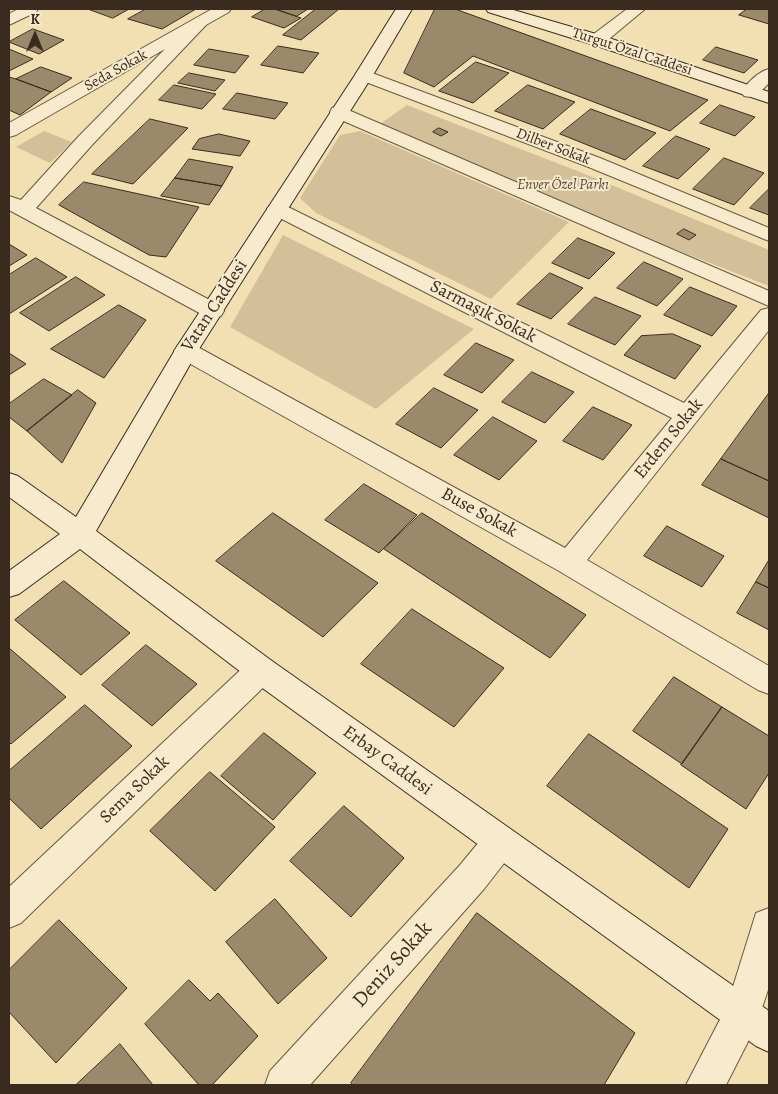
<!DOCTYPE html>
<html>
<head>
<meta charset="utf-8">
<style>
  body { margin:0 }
  #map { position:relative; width:778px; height:1094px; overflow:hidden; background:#f2dfb2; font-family:Alegreya,serif }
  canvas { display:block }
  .frame { position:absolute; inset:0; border:10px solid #3b2b1e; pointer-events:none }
  .north { position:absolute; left:10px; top:10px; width:50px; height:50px; -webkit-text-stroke:4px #f7eacd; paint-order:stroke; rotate:0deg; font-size:14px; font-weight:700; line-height:20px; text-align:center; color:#3b2b1e }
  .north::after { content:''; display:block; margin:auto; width:18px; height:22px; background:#3b2b1e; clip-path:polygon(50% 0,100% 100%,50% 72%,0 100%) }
</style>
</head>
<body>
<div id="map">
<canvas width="778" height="1094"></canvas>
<div class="frame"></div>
<div class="north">K</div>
</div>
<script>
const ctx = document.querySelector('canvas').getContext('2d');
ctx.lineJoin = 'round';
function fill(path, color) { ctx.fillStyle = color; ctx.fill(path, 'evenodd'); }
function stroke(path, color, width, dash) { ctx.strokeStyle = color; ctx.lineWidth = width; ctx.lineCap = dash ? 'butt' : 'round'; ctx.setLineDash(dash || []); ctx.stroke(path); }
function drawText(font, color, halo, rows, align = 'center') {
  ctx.font = font + ' Alegreya,serif'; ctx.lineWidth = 4; ctx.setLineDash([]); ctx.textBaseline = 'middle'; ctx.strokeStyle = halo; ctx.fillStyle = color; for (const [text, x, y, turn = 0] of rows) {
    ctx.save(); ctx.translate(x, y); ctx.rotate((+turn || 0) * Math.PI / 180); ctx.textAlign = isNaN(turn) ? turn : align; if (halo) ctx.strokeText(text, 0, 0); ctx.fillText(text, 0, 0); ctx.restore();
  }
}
fill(new Path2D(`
  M407,105L580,172L769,250V286L553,202L380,124Z
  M44,131L72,142L50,163L16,147Z
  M360,131L569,222L491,299L316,213L300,198L340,135Z
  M283,235L474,329L376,409L230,327Z`), '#d3c099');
const building = new Path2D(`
  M88,9H129L113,18Z
  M146,9H196L162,29L128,19Z
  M265,9H275L301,18L284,28L252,17Z
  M275,9H308L297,16Z
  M316,9H339L301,40L283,35Z
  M435,9H455L708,100L670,131L473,56L434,87L404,73Z
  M747,9H769V24L739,15Z
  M33,29L64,40L39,54L9,42Z
  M278,46L319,53L303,73L261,65Z
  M716,47L758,60L744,73L703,60Z
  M9,49L33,59L9,71Z
  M209,49L249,56L235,73L194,65Z
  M476,62L509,73L473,103L439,91Z
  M41,67L72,78L51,92L16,79Z
  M189,73L225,80L215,91L178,83Z
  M9,77L16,79L51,92L20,115L9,110Z
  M174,85L216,94L202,109L159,100Z
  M528,85L575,102L543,129L495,111Z
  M237,93L288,103L275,119L223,109Z
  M720,105L755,117L735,136L700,123Z
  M591,109L656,133L625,160L560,134Z
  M150,119L188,128L133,184L92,174Z
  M439,128L448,132L441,136L433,132Z
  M219,134L250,141L240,156L192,149L199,139Z
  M676,136L710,149L678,179L643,166Z
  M724,158L764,173L734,205L693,189Z
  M189,159L233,167L222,186L175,178Z
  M175,178L222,186L209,205L161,196Z
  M84,182L199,207L166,257L149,255L59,205Z
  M769,189V215L750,208Z
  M684,229L696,235L689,240L677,234Z
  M578,238L615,253L589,279L552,263Z
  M9,244L27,255L9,266Z
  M36,258L67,277L9,314V275Z
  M644,262L683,279L657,306L617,288Z
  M550,273L583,288L551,319L517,304Z
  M76,277L105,295L49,331L20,313Z
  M690,287L737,306L712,336L664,315Z
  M595,297L641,316L615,345L568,324Z
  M119,305L146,320L104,378L51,349Z
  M673,334L701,346L675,379L624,355L641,336Z
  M476,343L514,360L482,393L444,375Z
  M9,353L26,364L9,375Z
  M532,372L574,392L545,423L502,402Z
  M44,379L72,395L27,431L9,417V404Z
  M434,388L478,410L441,448L396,424Z
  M78,390L96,403L62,463L27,431Z
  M769,393V481L721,459Z
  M593,407L632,425L603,460L563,441Z
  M493,417L537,441L499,480L454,455Z
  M721,459L769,481V518L702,485Z
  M364,484L417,515L379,553L325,520Z
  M273,513L378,583L323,637L216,561Z
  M422,513L586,615L550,658L384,549Z
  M667,526L724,556L702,587L644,556Z
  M769,560V588L756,582Z
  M64,581L130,633L81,675L15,620Z
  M756,582L769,588V630L737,613Z
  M412,609L504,668L454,727L361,664Z
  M146,645L197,684L152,726L102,685Z
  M9,648L66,697L11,744L9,742Z
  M674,677L722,707L682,764L633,731Z
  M85,705L132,746L41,829L9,798V771Z
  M722,707L769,736V773L746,809L681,765Z
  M264,733L316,773L273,820L221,776Z
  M589,734L728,829L689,888L547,786Z
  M210,772L275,827L215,891L150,831Z
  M344,806L404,858L351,917L290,861Z
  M275,899L327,958L278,1004L226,942Z
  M477,913L635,1033L604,1085H353L351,1083Z
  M59,920L127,988L56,1063L9,1012V970Z
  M189,980L210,1001L218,993L258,1036L212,1085H199L145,1024Z
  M120,1044L153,1085H76Z`);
fill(building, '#9a896b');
stroke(building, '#3b2b1e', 1);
const street = new Path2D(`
  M18,9H38L36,12L9,25V14Z
  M212,9H231L229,12L206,25L92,145L36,208L221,306L224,311L221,316L213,318L205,316L9,210V196L21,200L78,137L165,49L16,135L9,137V123Z
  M627,9H645L603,44H591L589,40L591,36Z
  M769,69V83C761,91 756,99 744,96L741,92C747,83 759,71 769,69Z
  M364,70L600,158L769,228V241L586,166L358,79L355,75L358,71Z
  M339,106L769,291V306L332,116L330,112L332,108Z
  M277,203L284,205L684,403L761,310L769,308V330L587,560L769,666V694L758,690L559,571L178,357L174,351L178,345L186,343L194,345L565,548L672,418L270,213L267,209L270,205Z
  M261,657L272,661L276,670L272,679L21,923L9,928V887L250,661Z
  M500,826L512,831L517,842L512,853L484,889L310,1085H265L270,1071L460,865L488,831Z
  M769,908V987L756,1026L726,1085H686L727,1006L756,913Z`);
const secondary = new Path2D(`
  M396,9H412L373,75L197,352L96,531L272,661L769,1011V1052L756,1046L250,679L80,549L19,594L9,597V571L60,534L9,497V473L18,476L76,517L178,345L355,75Z
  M486,9H510L603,36L769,92V103L591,44L488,12Z`);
stroke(street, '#695843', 2);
stroke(secondary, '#3b2b1e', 2);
fill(street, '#f7eacd');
fill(secondary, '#f7eacd');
drawText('15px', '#3b2b1e', '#f7eacd', [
  ["Turgut Özal Caddesi",632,52,18],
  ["Seda Sokak",116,71,-29],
  ["Dilber Sokak",553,147,21]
]);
drawText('italic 15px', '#594937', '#f7eacd', [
  ["Enver Özel Parkı",563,185]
]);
drawText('18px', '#3b2b1e', '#f7eacd', [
  ["Vatan Caddesi",215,306,-57],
  ["Sarmaşık Sokak",483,312,27],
  ["Erdem Sokak",669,439,-51],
  ["Buse Sokak",479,513,29],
  ["Erbay Caddesi",387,761,36],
  ["Sema Sokak",135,790,-44]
]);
drawText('21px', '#3b2b1e', '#f7eacd', [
  ["Deniz Sokak",393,965,-48]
]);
</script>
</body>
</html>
